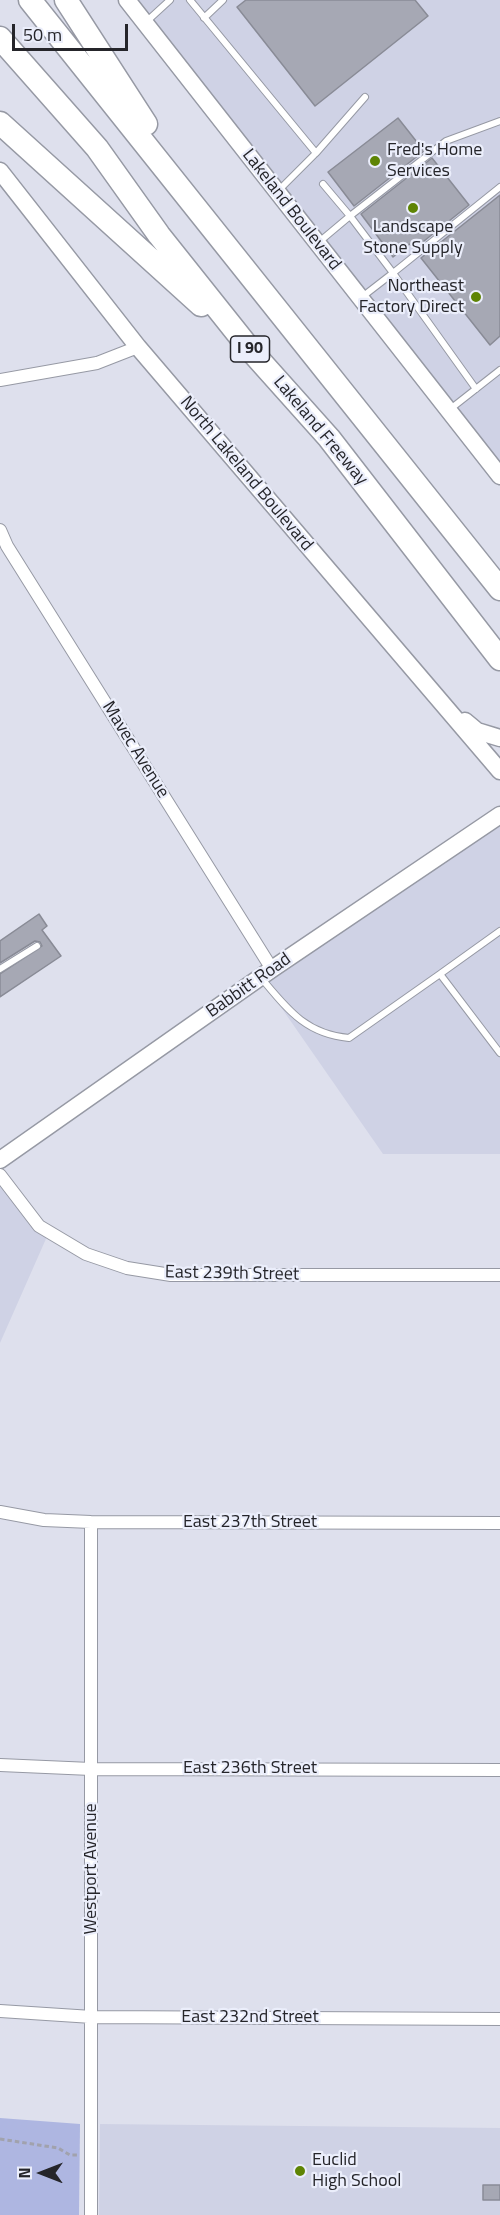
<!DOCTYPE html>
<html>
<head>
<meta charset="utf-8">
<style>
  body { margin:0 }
  #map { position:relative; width:500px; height:2215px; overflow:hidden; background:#dee0ed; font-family:"Titillium Web",sans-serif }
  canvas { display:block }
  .north { position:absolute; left:12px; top:2143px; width:60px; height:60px; -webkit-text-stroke:4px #ebeefb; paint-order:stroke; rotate:270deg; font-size:16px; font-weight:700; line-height:24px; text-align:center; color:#25252a }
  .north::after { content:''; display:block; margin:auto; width:21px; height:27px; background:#25252a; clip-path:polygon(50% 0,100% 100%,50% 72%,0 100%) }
  .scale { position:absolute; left:12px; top:24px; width:116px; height:27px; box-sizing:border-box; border:3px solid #25252a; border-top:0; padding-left:8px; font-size:18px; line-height:21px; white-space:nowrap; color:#25252a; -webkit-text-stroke:4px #ebeefb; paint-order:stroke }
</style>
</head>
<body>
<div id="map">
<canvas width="500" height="2215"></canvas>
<div class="north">N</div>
<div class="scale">50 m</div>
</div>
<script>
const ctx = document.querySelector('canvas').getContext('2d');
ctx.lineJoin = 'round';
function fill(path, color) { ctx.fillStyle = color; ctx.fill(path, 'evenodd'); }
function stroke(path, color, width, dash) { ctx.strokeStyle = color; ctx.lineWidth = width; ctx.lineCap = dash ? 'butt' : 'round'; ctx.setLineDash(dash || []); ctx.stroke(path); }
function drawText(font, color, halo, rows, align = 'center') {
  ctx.font = font + ' "Titillium Web",sans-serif'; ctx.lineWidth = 4.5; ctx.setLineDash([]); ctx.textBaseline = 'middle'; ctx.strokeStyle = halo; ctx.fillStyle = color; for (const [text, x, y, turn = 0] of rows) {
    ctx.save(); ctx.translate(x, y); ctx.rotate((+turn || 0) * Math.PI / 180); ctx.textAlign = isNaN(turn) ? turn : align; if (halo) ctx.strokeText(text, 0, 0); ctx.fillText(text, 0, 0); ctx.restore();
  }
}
fill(new Path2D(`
  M127,0H500V476Z
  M500,815V1154H383L260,977Z
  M0,1175L49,1232L0,1343Z
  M100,2124L500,2128V2215H99Z`), '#cfd2e5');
fill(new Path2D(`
  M0,2118L80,2124L79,2215H0Z`), '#aeb6e1');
const building = new Path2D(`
  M246,0H415L428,16L315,106L237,7Z
  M398,118L424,151L354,206L328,172Z
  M432,158L469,205L414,249L410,244L393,257L361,214Z
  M500,195V336L490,345L421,258Z
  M39,914L47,926L42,930L61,956L0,997V974L42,946L40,942L35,941L0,963V941Z
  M483,2185H500V2200H483Z`);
fill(building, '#a6a8b4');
stroke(building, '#898b96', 1.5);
const lane = new Path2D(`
  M190,0L316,153L278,191
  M204,18L223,0
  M146,22L170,0
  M316,153L365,97
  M323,184L350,216L446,141L500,121
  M319,242L350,216L393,273L500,187
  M362,297L393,273L476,389
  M449,410L500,370
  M0,969L37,946
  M440,974L500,931
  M262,979C288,1010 306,1034 349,1038L440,974L500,1053`);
const street = new Path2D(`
  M0,380L97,363L138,347
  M0,530L7,546L272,969
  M0,1175L39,1226L86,1254L127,1268L171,1275H500
  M0,1512L44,1520L91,1522L500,1523
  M0,1765L91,1769L500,1770
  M0,2011L92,2017L500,2019
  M91,2215V1522`);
const secondary = new Path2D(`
  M127,0L500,476
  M0,171L138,347L500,771
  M465,721L477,731L500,738
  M0,1160L272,969L500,815`);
const highway = new Path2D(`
  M30,0L500,589
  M66,0L146,124
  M0,38L97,148L159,235L253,353L329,438L500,659
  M0,123L201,305`);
stroke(lane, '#9699a4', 8);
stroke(street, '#9699a4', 14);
stroke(secondary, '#9699a4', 19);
stroke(highway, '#9699a4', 25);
stroke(new Path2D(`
  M0,2139L58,2148L70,2155H79`), '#a1a2ad', 3, [4.5, 3]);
stroke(lane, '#fff', 6);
stroke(street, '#fff', 12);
stroke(secondary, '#fff', 16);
stroke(highway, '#fff', 22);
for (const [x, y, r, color] of [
  [375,161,6,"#5e8404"],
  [413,208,6,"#5e8404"],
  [476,297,6,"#5e8404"],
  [300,2171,6,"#5e8404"]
]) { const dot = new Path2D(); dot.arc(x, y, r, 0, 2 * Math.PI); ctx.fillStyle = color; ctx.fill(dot); stroke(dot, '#ebeefb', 2); }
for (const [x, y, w] of [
  [250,349,39]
]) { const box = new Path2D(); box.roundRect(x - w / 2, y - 13, w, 26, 4.5); ctx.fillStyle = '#ebeefb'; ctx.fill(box); stroke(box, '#25252a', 1.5); }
drawText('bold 16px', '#25252a', null, [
  ["I 90",250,349]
]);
drawText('18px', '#25252a', '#ebeefb', [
  ["Fred's Home",387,151],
  ["Services",387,172],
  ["Landscape",413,228,"center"],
  ["Stone Supply",413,249,"center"],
  ["Northeast",464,287,"right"],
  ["Factory Direct",464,308,"right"],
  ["Euclid",312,2161],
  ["High School",312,2182]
], 'left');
drawText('18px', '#25252a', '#ebeefb', [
  ["Lakeland Boulevard",291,210,52],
  ["Lakeland Freeway",320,431,50],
  ["North Lakeland Boulevard",246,474,50],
  ["Mavec Avenue",135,750,58],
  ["Babbitt Road",249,986,-35],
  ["East 239th Street",232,1274,1],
  ["East 237th Street",250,1523],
  ["East 236th Street",250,1769],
  ["Westport Avenue",92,1869,-90],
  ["East 232nd Street",250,2018]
]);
</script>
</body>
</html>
